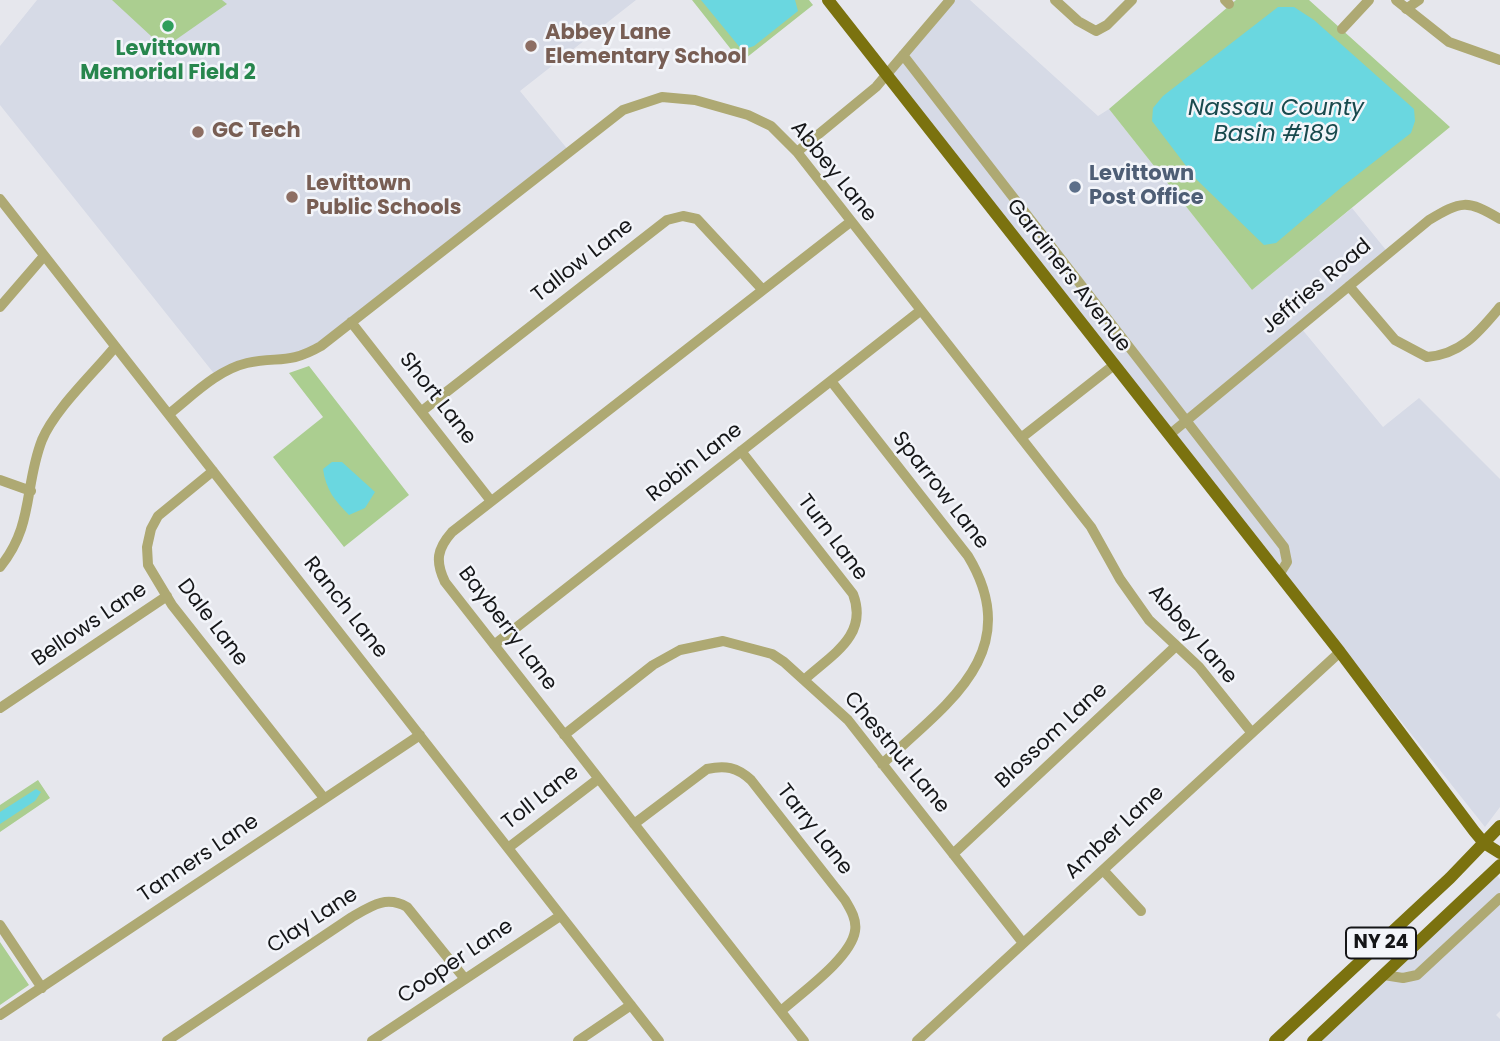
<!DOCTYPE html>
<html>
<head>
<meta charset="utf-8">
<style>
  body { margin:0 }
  canvas { display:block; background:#e6e7ed }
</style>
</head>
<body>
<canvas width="1500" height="1041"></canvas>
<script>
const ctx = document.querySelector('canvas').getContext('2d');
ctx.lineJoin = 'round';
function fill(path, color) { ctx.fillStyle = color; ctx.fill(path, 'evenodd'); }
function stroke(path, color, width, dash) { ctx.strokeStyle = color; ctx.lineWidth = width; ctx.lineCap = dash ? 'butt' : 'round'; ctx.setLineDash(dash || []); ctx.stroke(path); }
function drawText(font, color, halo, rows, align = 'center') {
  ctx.font = font + ' Poppins,sans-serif'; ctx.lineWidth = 5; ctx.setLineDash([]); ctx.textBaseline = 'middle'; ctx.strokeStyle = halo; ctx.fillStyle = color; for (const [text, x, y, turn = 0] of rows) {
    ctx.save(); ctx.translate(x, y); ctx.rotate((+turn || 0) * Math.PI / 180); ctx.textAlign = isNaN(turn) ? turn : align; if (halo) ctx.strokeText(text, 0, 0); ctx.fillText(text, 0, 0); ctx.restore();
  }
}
fill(new Path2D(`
  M37,0H636L520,91L569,151L303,355L243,364L216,376L0,105V46Z
  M948,0H970L1098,116L1109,109L1252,290L1352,208L1390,255L1301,328L1383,427L1419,398L1500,479V807L1485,827L886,72Z
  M1495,873L1500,879V1011L1496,1015L1500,1019V1041H1316Z`), '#d6dae6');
fill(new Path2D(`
  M112,0H222L227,4L164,48Z
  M692,0H809L813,5L741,62Z
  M1236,0H1309L1450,127L1252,290L1109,109Z
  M309,366L409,495L344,547L273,457L323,417L289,373Z
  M38,780L50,798L0,832V805Z
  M0,942L29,985L0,1005Z`), '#abce90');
fill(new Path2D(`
  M701,0H795L798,11L754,46L742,50Z
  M1278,7H1294L1314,20L1414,109L1415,121L1411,133L1343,186L1276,243L1264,245L1196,179L1152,121L1153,108L1163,96Z
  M332,462H342L375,492L365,508L349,515C335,501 326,490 323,469Z
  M36,789L41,792L35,801L0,824V812Z`), '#6ad7e0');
stroke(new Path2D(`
  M1055,0L1078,21L1096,31L1107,25L1132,0
  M1225,0L1229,4
  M1396,0L1449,42L1500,60
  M1406,9L1419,0
  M1342,29L1369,0
  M903,55L1284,547L1287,562L1279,575
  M797,152L876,87L950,0
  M0,199L659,1041
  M1349,286L1395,340L1427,357C1462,354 1479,332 1500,307
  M0,307L44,256
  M351,322L491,501
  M831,381L968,556C1026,652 947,704 882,764
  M422,411L667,220L683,216L697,219L762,289
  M169,414C192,396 217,370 247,363C279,356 288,365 321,346L623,110L662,97L695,100L748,115L771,126L797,152L1091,527L1120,579L1149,620L1199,667L1252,733
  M1169,435L1429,220C1461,201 1467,199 1500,219
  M1021,438L1114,365
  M741,451L853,594C869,636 831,655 804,680
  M213,471L158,516L151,529L147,547L148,565L172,605L324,798
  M0,480L31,491
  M0,567C34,526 24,486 42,440C55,409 93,374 115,347
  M494,645L920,311
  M0,708L167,596
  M564,735L653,665L680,650L723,641L772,654L784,662L848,720L1023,943
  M634,824L707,769C725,765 737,767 751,780L845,900C851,910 857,920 855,931C851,958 801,993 781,1011
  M508,848L598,779
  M953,854L1176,646
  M1103,870L1141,911
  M0,925L42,988
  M1384,975L1403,978L1417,975L1500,898
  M0,1015L420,735
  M167,1041L352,917C371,906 386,895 407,907L465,979
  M372,1041L560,916
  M578,1041L631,1005
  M804,1041L445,582C435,561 437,549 452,532L849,223
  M917,1041L1340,652`), '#aea973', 10);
stroke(new Path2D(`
  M828,0L1340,652L1474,831L1484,843L1500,853
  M1275,1041L1450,878L1500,826
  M1313,1041L1500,865`), '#7b720f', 12);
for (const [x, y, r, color] of [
  [168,26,7,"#2e9e5b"],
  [531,46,7,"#8d6e63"],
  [198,132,7,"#8d6e63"],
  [1075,187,7,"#5c6f8a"],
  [292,197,7,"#8d6e63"]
]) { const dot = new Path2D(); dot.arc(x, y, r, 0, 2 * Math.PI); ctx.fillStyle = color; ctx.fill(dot); stroke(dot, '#f3f5fa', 2.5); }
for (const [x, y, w] of [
  [1381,943,70]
]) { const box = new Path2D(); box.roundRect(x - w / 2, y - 15.5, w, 31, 5); ctx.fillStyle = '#f3f5fa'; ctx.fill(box); stroke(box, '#151618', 2); }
drawText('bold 19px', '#151618', null, [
  ["NY 24",1381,943]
]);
drawText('bold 21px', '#785e54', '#f3f5fa', [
  ["Abbey Lane",545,34],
  ["Elementary School",545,58],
  ["GC Tech",212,132],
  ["Levittown",306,185],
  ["Public Schools",306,209]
], 'left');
drawText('bold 21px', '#27864d', '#f3f5fa', [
  ["Levittown",168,50],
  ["Memorial Field 2",168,74]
]);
drawText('21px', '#151618', '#f3f5fa', [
  ["Abbey Lane",833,172,51],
  ["Tallow Lane",583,261,-38],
  ["Gardiners Avenue",1068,276,52],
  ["Jeffries Road",1317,287,-40],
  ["Short Lane",437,399,52],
  ["Robin Lane",695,463,-38],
  ["Sparrow Lane",940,491,52],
  ["Turn Lane",832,538,53],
  ["Ranch Lane",345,608,52],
  ["Dale Lane",212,623,53],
  ["Bellows Lane",90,625,-34],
  ["Bayberry Lane",507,629,53],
  ["Abbey Lane",1192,635,49],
  ["Blossom Lane",1052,736,-43],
  ["Chestnut Lane",896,753,50],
  ["Toll Lane",541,798,-38],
  ["Tarry Lane",814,830,52],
  ["Amber Lane",1115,833,-43],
  ["Tanners Lane",199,859,-34],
  ["Clay Lane",313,921,-33],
  ["Cooper Lane",456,962,-34]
]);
drawText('bold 21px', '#4e5e75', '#f3f5fa', [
  ["Levittown",1089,175],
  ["Post Office",1089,199]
], 'left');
drawText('italic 23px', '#18494d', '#f3f5fa', [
  ["Nassau County",1276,109],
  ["Basin #189",1276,135]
]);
</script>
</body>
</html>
